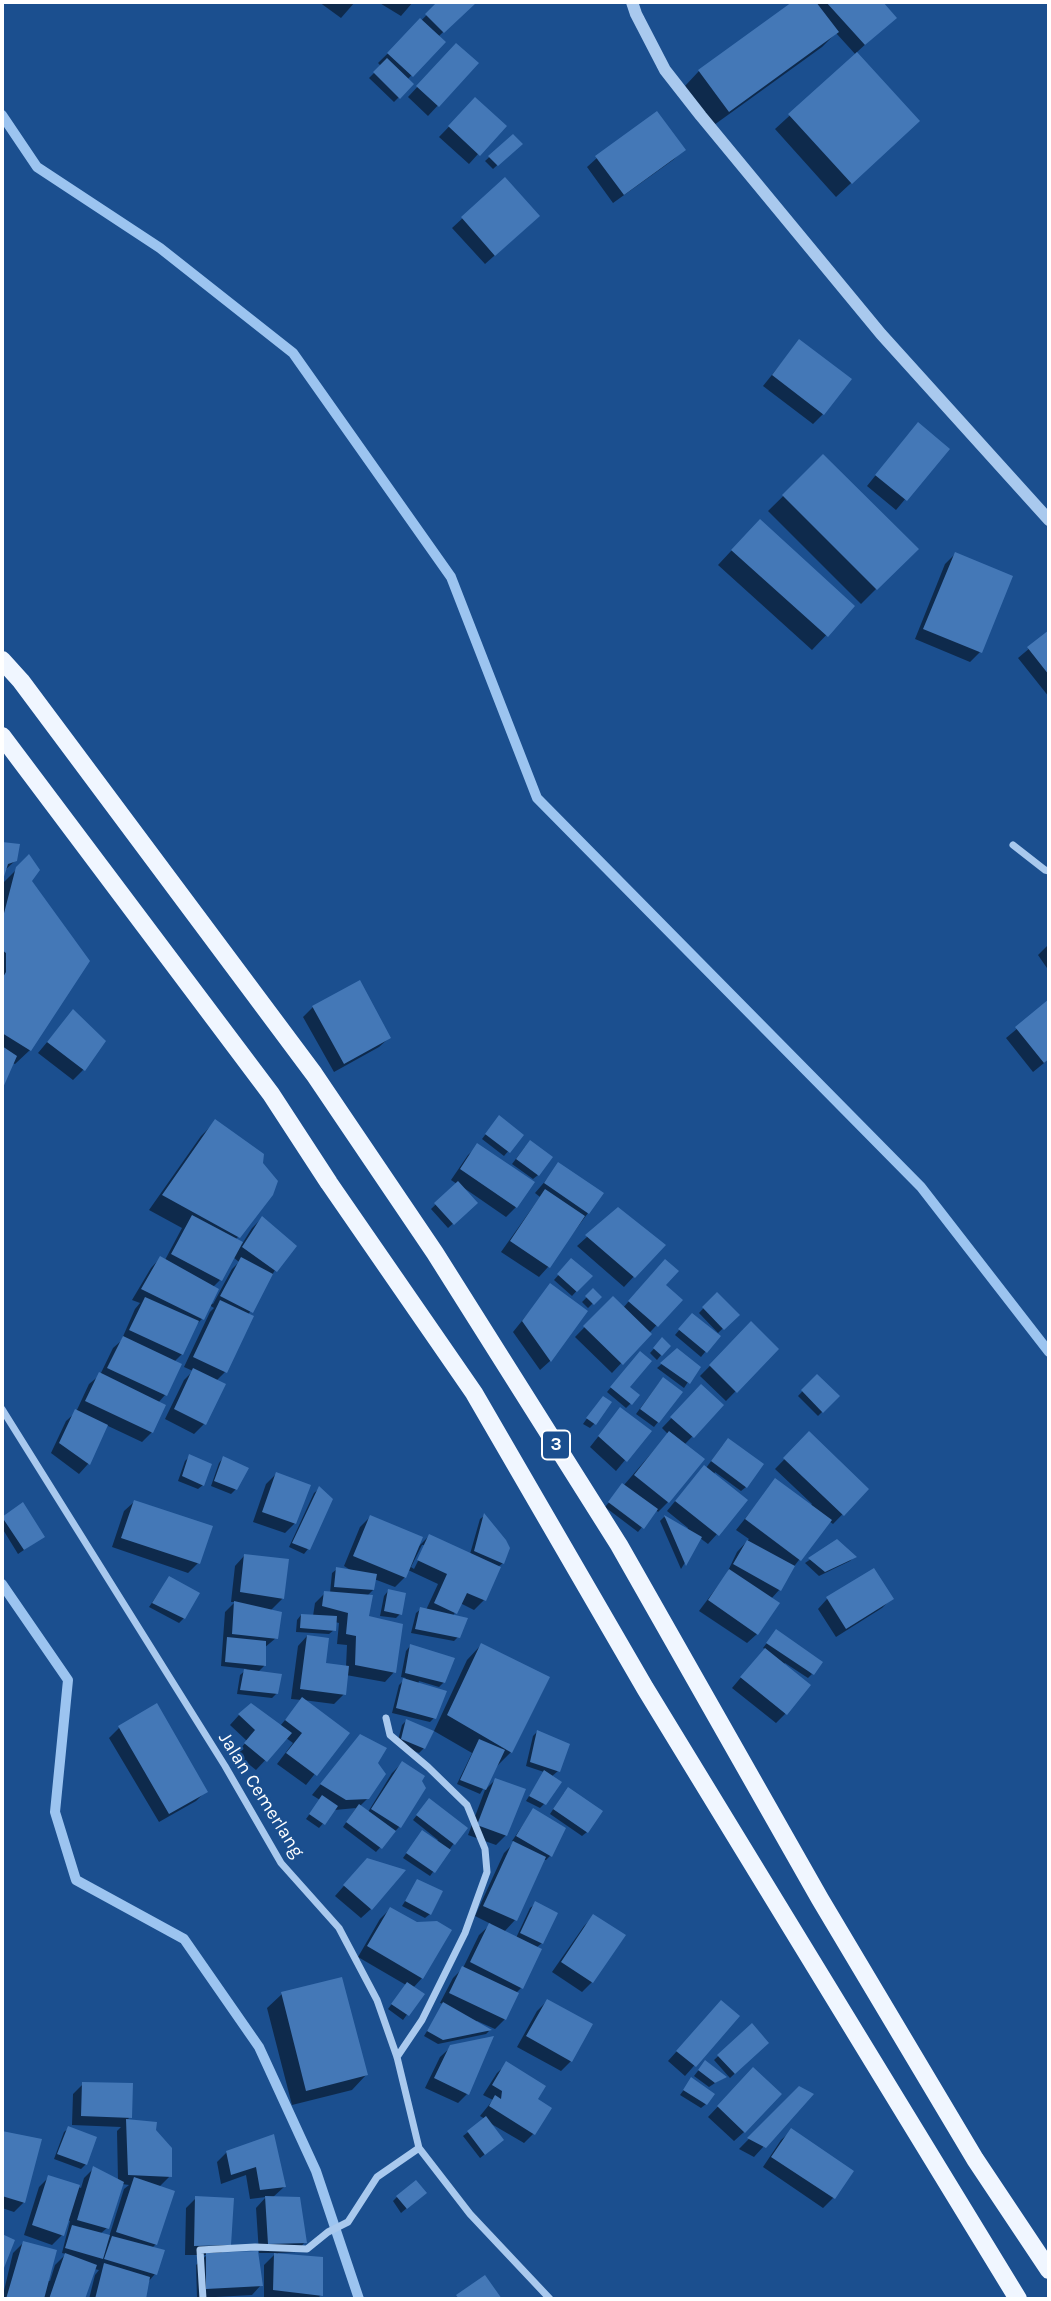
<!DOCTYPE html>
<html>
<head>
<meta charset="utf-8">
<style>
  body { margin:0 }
  #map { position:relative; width:1051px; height:2301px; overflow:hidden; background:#1b4f8f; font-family:Karla,sans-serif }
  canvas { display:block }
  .frame { position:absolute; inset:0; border:4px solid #fff; pointer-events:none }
</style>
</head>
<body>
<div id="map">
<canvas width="1051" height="2301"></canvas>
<div class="frame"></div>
</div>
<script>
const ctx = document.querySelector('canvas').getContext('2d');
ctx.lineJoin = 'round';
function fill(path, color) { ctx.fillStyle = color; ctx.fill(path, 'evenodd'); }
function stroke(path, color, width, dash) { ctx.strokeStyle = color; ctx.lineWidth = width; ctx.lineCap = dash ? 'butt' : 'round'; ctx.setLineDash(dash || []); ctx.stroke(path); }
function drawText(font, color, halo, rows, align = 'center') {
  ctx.font = font + ' Karla,sans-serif'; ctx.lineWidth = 5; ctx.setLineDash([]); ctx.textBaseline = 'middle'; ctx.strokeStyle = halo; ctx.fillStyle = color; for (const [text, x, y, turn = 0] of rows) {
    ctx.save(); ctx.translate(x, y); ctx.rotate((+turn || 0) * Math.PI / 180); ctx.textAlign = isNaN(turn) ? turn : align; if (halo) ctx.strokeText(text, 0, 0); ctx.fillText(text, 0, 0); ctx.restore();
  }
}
fill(new Path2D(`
  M319,2H355L341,18Z
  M378,2H413L401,16Z
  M440,2L473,3L438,37L443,42L407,80L412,84L394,102L369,78L381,66L378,63Z
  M795,2H881L895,17L856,53L918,121L836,197L775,129L856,55L836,33L822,47L714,125L685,86L699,71Z
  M447,55L477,63L428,116L408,97Z
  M466,109L478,154L469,164L439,137Z
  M513,136L520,144L493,169L485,161Z
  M683,150L673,160L613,203L587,167L597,158Z
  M505,179L528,226L485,264L452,228Z
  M799,341L823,414L813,424L763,386Z
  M908,435L947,449L896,510L867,486Z
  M823,457L916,549L861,604L768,511Z
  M745,536L853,607L812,650L718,565Z
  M955,554L980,652L970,662L915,639L945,564Z
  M1049,632V697L1018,658Z
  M2,843L18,846L16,860L4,871L2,879Z
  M29,857L30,1050L15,1064L12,1063L2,1086V884Z
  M1049,944V971L1038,955Z
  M1049,1002V1059L1033,1072L1006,1038Z
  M313,1007L389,1038L379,1047L334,1072L303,1017Z
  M73,1011L103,1041L83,1070L73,1080L38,1053Z
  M215,1122L239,1236L235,1240L242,1244L252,1228L262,1218L275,1270L248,1315L225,1372L216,1381L204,1424L194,1434L165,1419L184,1380L193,1371L184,1367L210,1312L214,1308L209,1305L202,1319L194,1327L182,1354L174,1362L179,1365L165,1395L158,1403L152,1432L142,1442L106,1425L88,1464L79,1474L51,1453L66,1421L76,1412L89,1384L100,1375L113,1348L121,1341L135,1309L140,1303L132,1300L151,1268L160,1258L165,1260L182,1228L149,1210L201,1136ZM233,1257L239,1262L232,1269L213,1304L210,1303L213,1287L220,1280Z
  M495,1122L522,1135L504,1156L482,1139Z
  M478,1146L516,1207L506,1217L464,1188L476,1203L448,1228L431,1209L457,1184L451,1180L468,1155Z
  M525,1147L538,1175L533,1179L512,1164Z
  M559,1165L588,1213L548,1267L539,1277L501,1252L540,1197L535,1193Z
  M618,1209L663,1245L624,1287L577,1246Z
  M572,1260L590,1276L572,1296L554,1280Z
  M655,1271L663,1285L680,1300L612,1373L575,1337L613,1298L623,1308Z
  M550,1286L586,1312L550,1361L540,1370L513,1332Z
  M593,1291L599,1297L588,1308L582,1302Z
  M717,1294L737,1315L718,1333L699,1313Z
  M692,1315L718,1336L701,1357L675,1335Z
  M751,1324L777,1349L726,1401L700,1376Z
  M662,1340L661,1355L657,1360L650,1353Z
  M678,1350L698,1367L684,1388L657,1368Z
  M636,1358L627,1387L638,1396L626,1408L607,1392Z
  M817,1376L838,1396L818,1416L798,1396Z
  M659,1383L658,1422L654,1427L636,1414Z
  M701,1387L722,1406L684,1445L668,1502L658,1512L656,1510L638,1532L605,1507L668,1434L662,1428Z
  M598,1403L594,1424L590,1428L583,1424Z
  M620,1409L649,1431L616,1471L590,1447Z
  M809,1434L867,1489L833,1524L829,1521L792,1569L780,1589L771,1599L757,1634L747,1643L699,1611L726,1575L737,1552L749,1539L736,1530L775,1481L810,1506L812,1504L775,1469Z
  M723,1445L746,1487L741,1491L715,1472L714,1475L717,1534L708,1544L700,1538L681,1569L660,1521L664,1517L687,1530L688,1528L667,1511L695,1477L706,1468Z
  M190,1456L203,1485L198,1489L178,1481L185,1461Z
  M223,1458L236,1489L231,1494L211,1486L219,1463Z
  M276,1474L295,1523L285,1533L253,1522L266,1484Z
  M319,1489L308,1549L304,1554L289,1547L314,1493Z
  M134,1502L198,1563L188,1573L112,1547L124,1511Z
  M23,1505L43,1537L18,1554L2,1528V1519Z
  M484,1516L503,1563L498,1567L484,1600L474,1610L460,1603L453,1616L458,1637L454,1641L411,1633L416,1613L421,1609L426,1610L438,1584L408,1570L405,1577L395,1587L374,1579L373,1590L366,1597L367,1617L394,1672L385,1682L346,1675L344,1694L334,1704L303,1700L347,1733L306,1785L277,1764L293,1743L286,1738L256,1770L236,1754L247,1741L230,1725L239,1715L280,1726L302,1700L291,1699L298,1646L307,1636L324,1664L346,1667L347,1645L337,1644L339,1623L335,1622L334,1630L329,1634L296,1632L297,1620L301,1615L313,1616L315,1603L325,1593H330L332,1573L337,1569L352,1571L344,1566L360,1527L370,1517L417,1548L429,1536L470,1554L480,1519ZM422,1545H426L414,1569L411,1567Z
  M837,1541L854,1557L850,1561L819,1576L805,1563Z
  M244,1556L283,1598L270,1611L276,1638L264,1648V1666L258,1672L277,1693L272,1698L237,1694L240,1675L247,1669L221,1666L225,1612L235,1602H231L235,1566Z
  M169,1578L184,1618L179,1623L149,1607Z
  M388,1591L400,1614L396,1618L380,1616L384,1596Z
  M827,1599H891L882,1608L836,1637L818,1609Z
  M772,1636L812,1674L808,1678L785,1663L783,1665L785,1714L776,1723L732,1688L765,1649L763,1648Z
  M481,1645L548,1678L511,1752L496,1767L480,1794L457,1784L472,1753L434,1731L467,1660Z
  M410,1646L444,1682L439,1687L419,1681L418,1684L434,1718L430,1722L392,1713L399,1685L406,1678L401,1677L406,1651Z
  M156,1706L206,1791L196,1801L159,1822L109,1738L119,1728Z
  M406,1721L424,1748L419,1753L397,1744L402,1725Z
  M537,1732L558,1771L551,1777L544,1804L540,1808L526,1801L544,1772L526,1766L533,1736Z
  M351,1747L375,1764L368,1798L360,1806L368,1812L392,1773L402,1763L399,1827L376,1852L343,1827L356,1808L335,1810L319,1828L306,1819L320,1800L312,1795Z
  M495,1780L506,1835L496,1845L468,1835L485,1790Z
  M564,1793L587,1832L582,1836L550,1814Z
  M425,1805L465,1828L430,1876L403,1858L418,1837L436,1842L438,1840L413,1820Z
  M533,1810L563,1829L550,1856L546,1860H543L515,1920L504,1932L516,1938L530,1908L535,1904L542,1943L536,1948L521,1988L516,1993L505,2019L495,2029L477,2021L476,2023L489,2031L486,2034L438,2044L424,2036L444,2004L440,2003L453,1978L463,1968L479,1935L491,1924L475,1916L504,1853L515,1842L512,1841Z
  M358,1870L371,1909L361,1918L335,1896Z
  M418,1881L430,1914L425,1918L402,1906Z
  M390,1909L422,1978L413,1988L422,1994L403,2020L388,2009L406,1985L358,1957L380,1919Z
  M594,1916L592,1982L582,1992L552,1972L584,1926Z
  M282,1994L366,2075L352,2090L292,2105L267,2008Z
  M547,2001L571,2061L561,2071L517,2047L537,2011Z
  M712,2012L738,2016L685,2076L668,2061Z
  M751,2026L767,2043L730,2078L714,2060Z
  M451,2047L467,2094L458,2103L425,2088L440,2057Z
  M507,2064L536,2099L534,2133L524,2143L488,2122L498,2144L480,2158L463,2136L485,2119L480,2116L493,2100L483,2095L497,2073Z
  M701,2067L724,2077L709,2087L694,2076Z
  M744,2079V2132L734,2141L708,2117Z
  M691,2080L706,2104L701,2108L680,2095Z
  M83,2084L130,2117L126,2121L155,2124L154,2131L170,2176L159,2187L156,2244L152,2248L155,2274L148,2282L144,2299H89L95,2275L99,2270L94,2269L83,2299H2L13,2253L23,2243L47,2280L50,2281L55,2265L66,2254L62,2253L70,2221L67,2220L62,2235L52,2245L24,2235L39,2187L49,2177L81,2188L84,2178L94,2168L118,2181L117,2131L121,2127L72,2125L73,2094ZM122,2184L129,2185L124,2189L109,2237L100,2234L107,2228Z
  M799,2088L811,2094L754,2157L739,2149Z
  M69,2128L86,2164L81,2169L54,2159L64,2132Z
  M791,2131L852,2171L833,2198L823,2208L763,2167L781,2140Z
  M2,2133L40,2140L24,2202L14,2212L2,2208Z
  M273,2137L284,2187L272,2198L305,2242L296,2252L278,2253V2255L321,2295L317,2299H264V2265L276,2253H257L261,2285L252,2295L197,2298L196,2265L207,2255H185L186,2208L196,2198L230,2245L220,2254L259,2253L256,2208L266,2197L250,2199L246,2175L221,2184L217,2162L227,2152Z
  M397,2197H420L401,2213L393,2201Z`), '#0007');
stroke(new Path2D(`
  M2,115L37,167L160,248L293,353L451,577L537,798L921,1187L1049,1352
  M2,1584L68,1680L55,1812L76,1880L184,1939L259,2047L316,2171L359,2299`), '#9cc4f0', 10);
fill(new Path2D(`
  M437,2H474L476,3L444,33L425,14Z
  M792,2H816L839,32L729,112L698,70Z
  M826,2H883L897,18L865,45Z
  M420,18L446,42L413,77L387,53Z
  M456,43L479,63L439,107L416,86Z
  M857,52L920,121L852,184L788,114Z
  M387,58L414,84L400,99L373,72Z
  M475,97L507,126L480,156L448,126Z
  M657,111L686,150L624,195L595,156Z
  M513,134L523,144L498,166L488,156Z
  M505,177L540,216L495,256L461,217Z
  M799,339L852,379L824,415L772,375Z
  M918,422L950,449L907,501L875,475Z
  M823,454L919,549L877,590L782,495Z
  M760,519L855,606L828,637L731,550Z
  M955,552L1013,576L982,653L923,629Z
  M1049,630V675L1027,647Z
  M2,842L20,844L17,861L8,864L2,883Z
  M29,854L40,870L32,881L90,961L31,1051L2,1033V979L6,972V953L2,950V921L16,867Z
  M360,980L391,1038L344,1064L312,1006Z
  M1049,999V1059L1044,1063L1015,1027Z
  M73,1009L106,1041L85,1071L47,1042Z
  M2,1046L17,1056L2,1090Z
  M499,1115L524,1135L510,1153L485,1134Z
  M215,1119L264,1154L263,1163L278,1181L273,1195L240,1238L162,1195Z
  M530,1140L553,1157L539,1176L516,1159Z
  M477,1143L535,1182L517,1208L460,1169Z
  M558,1162L604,1193L589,1214L544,1183Z
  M458,1181L478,1203L454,1225L434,1203Z
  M545,1189L585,1216L550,1268L510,1241Z
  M618,1207L666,1245L635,1278L585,1235Z
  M192,1215L243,1242L222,1281L171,1254Z
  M262,1216L297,1246L277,1272L242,1247Z
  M160,1256L219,1289L204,1320L141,1289Z
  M241,1257L273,1274L253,1313L220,1296Z
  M571,1258L593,1276L577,1292L557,1274Z
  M665,1259L679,1271L666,1285L683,1300L658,1327L628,1301Z
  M550,1283L588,1311L551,1362L522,1321Z
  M593,1288L602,1297L594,1305L585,1296Z
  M717,1292L740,1315L724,1330L702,1307Z
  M613,1296L652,1334L623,1365L583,1326Z
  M145,1297L199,1321L183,1355L129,1330Z
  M220,1300L254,1316L227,1373L193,1357Z
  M692,1313L721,1336L707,1353L678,1329Z
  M751,1321L779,1349L737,1393L709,1365Z
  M123,1336L182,1364L167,1396L107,1368Z
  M662,1337L671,1346L662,1356L653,1348Z
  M677,1348L701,1367L690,1384L660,1363Z
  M640,1351L652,1361L630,1387L640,1395L632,1405L610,1387Z
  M193,1368L226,1384L206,1425L174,1409Z
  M99,1372L166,1405L153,1433L85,1401Z
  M817,1374L840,1396L823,1413L801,1390Z
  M663,1377L683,1392L659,1423L640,1409Z
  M701,1384L724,1405L694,1438L670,1417Z
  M603,1396L612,1402L596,1425L586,1418Z
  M620,1407L652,1431L627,1462L598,1436Z
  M75,1409L108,1425L90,1465L59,1443Z
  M669,1431L705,1459L669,1503L634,1475Z
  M809,1431L869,1489L844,1516L783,1458Z
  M728,1438L764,1464L747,1488L711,1461Z
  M189,1454L212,1464L204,1486L182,1476Z
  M223,1456L249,1468L237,1490L214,1481Z
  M704,1465L748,1500L719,1536L675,1501Z
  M276,1472L311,1485L296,1524L262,1512Z
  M775,1478L832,1520L801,1561L745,1519Z
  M622,1483L658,1509L644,1529L608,1502Z
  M319,1486L333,1499L310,1550L292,1543Z
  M134,1500L213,1526L200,1564L121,1538Z
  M23,1502L45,1537L24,1550L2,1517Z
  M484,1513L506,1540L510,1548L504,1564L474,1551Z
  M370,1515L423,1537L406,1578L353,1556Z
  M664,1515L702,1537L686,1566Z
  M429,1534L501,1567L486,1601L467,1593L457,1614L434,1603L447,1574L417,1560Z
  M837,1539L857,1557L825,1572L808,1558Z
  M747,1540L795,1566L781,1591L733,1564Z
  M244,1554L289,1559L284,1599L240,1592Z
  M336,1567L377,1574L374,1590L334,1587Z
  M874,1568L894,1599L846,1629L826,1597Z
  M729,1569L780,1603L758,1635L708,1600Z
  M169,1576L200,1593L185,1619L152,1603Z
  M388,1589L406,1593L402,1615L384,1611Z
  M324,1591L373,1595L369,1616L403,1624L396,1673L355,1665L356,1636L346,1634L348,1613L322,1606Z
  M234,1601L282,1612L278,1639L232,1634Z
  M420,1607L468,1618L460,1638L415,1629Z
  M301,1614L337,1616L336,1631L300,1628Z
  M776,1629L823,1662L814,1675L766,1643Z
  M307,1635L329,1638L326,1663L349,1666L346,1695L300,1689Z
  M227,1637L266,1641V1666L225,1662Z
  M481,1643L550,1677L512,1753L447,1715Z
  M410,1644L455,1658L445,1683L405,1673Z
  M765,1648L811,1685L787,1715L740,1677Z
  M244,1669L282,1674L278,1694L240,1690Z
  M403,1678L447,1691L436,1719L396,1708Z
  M302,1697L350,1733L317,1776L286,1753L302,1733L285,1720Z
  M157,1703L208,1792L169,1814L118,1726Z
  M251,1703L292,1733L267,1762L244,1743L255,1730L238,1714Z
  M406,1719L434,1731L425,1749L401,1739Z
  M537,1730L570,1744L560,1772L530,1762Z
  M360,1734L387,1748L378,1763L386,1774L369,1799L346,1800L320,1784Z
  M479,1739L505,1750L486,1790L460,1780Z
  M402,1761L425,1776L422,1781L426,1788L401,1828L371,1809Z
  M544,1770L562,1782L546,1805L529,1796Z
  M495,1778L526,1789L507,1836L477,1825Z
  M568,1787L603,1811L588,1833L553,1809Z
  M322,1795L338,1806L325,1825L309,1814Z
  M429,1798L468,1828L455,1845L416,1815Z
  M359,1804L396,1831L382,1849L346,1822Z
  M533,1808L566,1828L552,1857L516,1836Z
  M422,1830L451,1850L435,1873L406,1853Z
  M513,1841L546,1857L517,1921L483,1906Z
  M367,1858L406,1870L372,1910L343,1885Z
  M417,1879L443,1891L431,1915L405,1901Z
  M535,1901L558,1913L543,1944L520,1933Z
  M390,1907L417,1922L437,1921L452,1930L423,1979L367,1946Z
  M593,1914L626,1935L593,1983L561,1962Z
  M489,1923L542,1949L523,1989L470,1962Z
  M462,1966L519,1993L506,2020L449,1993Z
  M342,1977L368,2075L306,2091L281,1992Z
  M407,1982L425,1994L409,2016L391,2004Z
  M547,1999L593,2024L572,2062L526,2036Z
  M721,2000L740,2016L696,2067L676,2051Z
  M443,2002L492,2030L443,2040L427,2031Z
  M752,2023L769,2043L735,2074L717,2055Z
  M494,2036L469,2095L434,2078L450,2045Z
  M705,2060L727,2077L715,2083L698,2070Z
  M506,2061L546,2086L538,2099L552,2108L535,2135L489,2106L495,2095L501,2099L502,2091L492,2085Z
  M753,2067L782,2094L745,2133L717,2106Z
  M691,2077L715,2094L707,2105L683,2090Z
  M82,2082L133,2083L132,2118L81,2116Z
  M799,2086L814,2094L766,2148L747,2138Z
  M486,2116L504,2140L485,2155L467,2131Z
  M126,2119L157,2122L156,2130L172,2148V2177L128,2175Z
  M68,2126L97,2137L87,2165L57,2154Z
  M791,2128L854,2171L835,2199L771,2157Z
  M2,2131L42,2139L25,2203L2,2196Z
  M274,2134L286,2187L260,2190L256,2167L231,2175L226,2151Z
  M93,2166L124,2182L109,2229L77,2220Z
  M48,2175L80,2185L64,2236L32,2225Z
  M134,2177L175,2191L157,2245L116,2232Z
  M416,2180L427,2193L407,2209L396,2196Z
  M195,2196L234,2198L231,2245L194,2246Z
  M265,2196L300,2197L307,2243L268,2244Z
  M72,2225L110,2235L103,2259L65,2248Z
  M2,2234L15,2240L2,2273Z
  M112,2236L165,2250L157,2275L104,2259Z
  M23,2241L57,2250L44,2299H6Z
  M258,2251L263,2286L206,2289V2253Z
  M65,2253L97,2265L85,2299H49Z
  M274,2253L323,2257V2296L273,2290Z
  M104,2263L150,2277L146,2299H95Z
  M485,2275L502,2299H459L456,2295Z`), '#4478b7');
stroke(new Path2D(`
  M1013,845L1045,870L1049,871
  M2,1409L225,1766L281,1863L339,1928L377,2000L397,2057L419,2148L470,2214L550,2299
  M386,1718L390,1735L428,1767L467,1805L485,1849L487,1872L465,1933L422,2020L397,2057
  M203,2299L200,2250L255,2247L307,2249L328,2232L348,2222L377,2177L419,2148`), '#a9c9ee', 7);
stroke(new Path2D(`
  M632,2L636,14L665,70L701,116L881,334L1049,520`), '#a9c9ee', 12);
stroke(new Path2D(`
  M2,660L21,681L314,1074L435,1253L619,1545L820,1899L975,2159L1049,2270
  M2,736L271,1094L329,1183L474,1393L645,1688L1018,2299`), '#f0f6ff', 18);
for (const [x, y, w] of [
  [556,1445,28]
]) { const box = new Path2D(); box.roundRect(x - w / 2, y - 14.5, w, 29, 5); ctx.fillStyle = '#1b4f8f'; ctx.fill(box); stroke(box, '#fff', 2); }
drawText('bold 18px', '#fff', null, [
  ["3",556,1445]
]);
drawText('19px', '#fff', '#1b4f8f', [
  ["Jalan Cemerlang",261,1795,58]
]);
</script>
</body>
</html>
